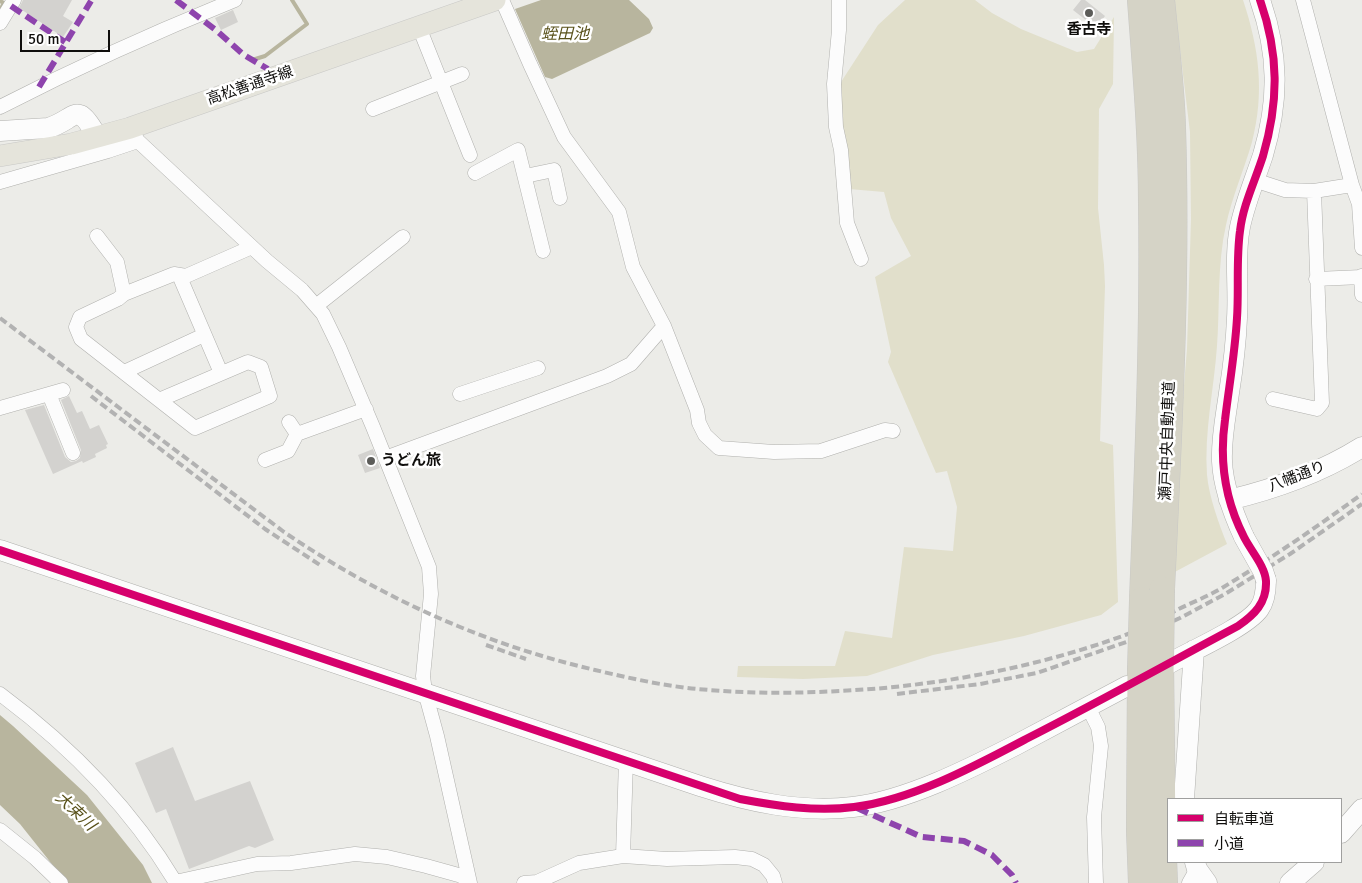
<!DOCTYPE html>
<html>
<head>
<meta charset="utf-8">
<style>
  body { margin:0 }
  #map { position:relative; width:1362px; height:883px; overflow:hidden; background:#ecece8; font-family:Signika,"Noto Sans JP",sans-serif }
  canvas { display:block }
  .legend { position:absolute; left:1167px; top:798px; width:175px; height:65px; box-sizing:border-box; background:#fff; border:1px solid #9f9f9e; margin:0; padding:6px 9px; list-style:none; font-size:15px; color:#0f0e0c }
  .legend li { display:flex; align-items:center; gap:10px; height:25px }
  .legend b { width:25px; border:1px solid #9f9f9e }
  .scale { position:absolute; left:20px; top:30px; width:90px; height:22px; box-sizing:border-box; border:2px solid #0f0e0c; border-top:0; padding-left:6px; font-size:15px; line-height:18px; white-space:nowrap; color:#0f0e0c; -webkit-text-stroke:4px #fff; paint-order:stroke }
</style>
</head>
<body>
<div id="map">
<canvas width="1362" height="883"></canvas>
<ul class="legend">
<li><b style="height:6px;background:#d6006c"></b>自転車道</li>
<li><b style="height:6px;background:#8e44ad"></b>小道</li>
</ul>
<div class="scale">50 m</div>
</div>
<script>
const ctx = document.querySelector('canvas').getContext('2d');
ctx.lineJoin = 'round';
function fill(path, color) { ctx.fillStyle = color; ctx.fill(path, 'evenodd'); }
function stroke(path, color, width, dash) { ctx.strokeStyle = color; ctx.lineWidth = width; ctx.lineCap = dash ? 'butt' : 'round'; ctx.setLineDash(dash || []); ctx.stroke(path); }
function drawText(font, color, halo, rows, align = 'center') {
  ctx.font = font + ' Signika,"Noto Sans JP",sans-serif'; ctx.lineWidth = 5; ctx.setLineDash([]); ctx.textBaseline = 'middle'; ctx.strokeStyle = halo; ctx.fillStyle = color; for (const [text, x, y, turn = 0] of rows) {
    ctx.save(); ctx.translate(x, y); ctx.rotate((+turn || 0) * Math.PI / 180); ctx.textAlign = isNaN(turn) ? turn : align; if (halo) ctx.strokeText(text, 0, 0); ctx.fillText(text, 0, 0); ctx.restore();
  }
}
fill(new Path2D(`
  M905,0H975L992,13L1021,29L1077,52L1094,49L1114,17L1113,84L1099,109L1098,208L1104,265L1105,286L1100,441L1113,445L1118,602L1101,615L1024,636L933,655L867,676L803,679L737,677L738,666H835L845,631L892,638L904,547L953,551L957,507L947,471L936,473L888,362L891,352L875,277L911,256L891,218L884,192L849,189L842,118L841,82L878,25Z
  M1174,0H1243C1259,48 1265,92 1252,142C1244,170 1232,197 1226,225C1217,264 1220,307 1217,346C1214,389 1204,432 1207,475C1209,497 1219,524 1227,544L1171,574L1178,458L1187,349L1191,219L1190,132Z`), '#e1dfcb');
fill(new Path2D(`
  M541,0H629L649,19L653,28L650,33L552,79L545,77L515,9Z
  M0,715L13,726L87,795L143,865L152,883H67L20,824L0,805Z`), '#b8b59e');
stroke(new Path2D(`
  M0,1L4,3L0,10
  M252,60L265,56L307,24L292,0`), '#b8b59e', 4);
fill(new Path2D(`
  M23,0H72L63,16L73,22L63,37L19,8Z
  M1081,0H1085L1105,16L1096,28L1073,10Z
  M233,10L238,22L221,30L215,18Z
  M69,396L77,413L82,411L90,429L99,425L108,444L106,445L107,448L95,454L96,457L83,463L82,461L53,474L25,410L44,405L65,457L71,462L76,461L80,458L81,450L61,400Z
  M373,449L380,468L365,473L358,455Z
  M173,747L195,801L250,781L274,840L255,848L249,846L189,869L166,809L156,813L135,763Z`), '#d3d2cf');
const street = new Path2D(`
  M502,0L530,64L564,137L619,212L633,267L664,326L697,410L699,423L705,435L719,448L774,452L821,451L885,430L893,431
  M839,0V30L834,84L836,127L841,150L847,223L861,259
  M1303,0L1352,185
  M0,23L14,0
  M419,27L470,155
  M0,107C76,68 155,32 235,0
  M373,109L462,74
  M130,128L138,141L267,261L302,290L323,314L339,347L373,427L429,567L431,594L423,676L425,692L437,736L470,883
  M475,173L518,150L543,251
  M525,176L554,170L560,198
  M1254,180L1285,190L1314,191L1352,185L1359,204L1362,248
  M0,182L108,151L138,141
  M97,236L117,262L124,294
  M179,275L221,373
  M1361,276L1362,295
  M1316,279L1362,277
  M316,306L403,237
  M124,372L204,335
  M49,394L73,453
  M460,394L538,368
  M1273,399L1317,409L1322,403L1314,191
  M159,400L248,362L261,367L270,396L195,428L81,339L76,327L80,317L118,299L124,294L174,274L186,276L252,247
  M0,408L63,390
  M289,422L297,434L366,409
  M385,458L607,376L631,364L664,326
  M265,460L288,451L297,434
  M0,694C70,746 131,808 176,883
  M1088,707L1098,727L1101,746L1094,817L1096,883
  M0,830L35,858L61,883
  M623,856L626,760
  M175,882L257,864L291,863L355,854L387,857L426,866L462,876L468,883
  M524,883L537,882L579,863L623,856L667,859L735,857L752,859L764,865L773,876L775,883
  M1189,883L1197,869`);
const secondary = new Path2D(`
  M0,131L48,128C76,120 76,98 97,137
  M1229,500C1275,489 1322,472 1362,447
  M1244,537C1233,513 1223,487 1222,461C1221,438 1226,415 1229,393C1233,368 1236,343 1237,318C1239,288 1234,257 1240,227C1245,203 1255,179 1263,155C1279,101 1279,54 1260,0
  M0,550L700,786C750,802 800,813 853,807C906,801 969,769 1016,745C1053,725 1090,706 1127,686
  M1170,663C1191,651 1246,627 1259,609C1265,601 1266,590 1266,580
  M1184,799L1194,650
  M1341,833L1362,809
  M1195,862L1197,869L1207,883
  M1290,883L1314,862`);
const primary = new Path2D(`
  M0,156L71,144L130,128L495,0`);
const highway = new Path2D(`
  M1140,0C1145,68 1151,136 1151,203C1153,336 1147,468 1142,600
  M1162,589C1169,437 1178,280 1173,128C1172,85 1166,42 1162,0
  M1161,661L1163,833L1165,883
  M1140,671L1139,831L1141,883`);
stroke(street, '#b0b0ad', 15);
stroke(secondary, '#b0b0ad', 21);
stroke(primary, '#c8c8c6', 22);
stroke(highway, '#c8c8c6', 26);
stroke(street, '#fcfcfc', 14);
stroke(secondary, '#fcfcfc', 20);
stroke(primary, '#e5e4db', 21);
stroke(highway, '#d5d3c6', 25);
stroke(new Path2D(`
  M0,318L284,532C380,597 483,644 595,670C629,678 664,686 698,689C760,695 823,693 884,688C968,680 1049,663 1128,634C1144,628 1159,619 1175,611C1190,603 1207,597 1222,588C1270,559 1317,527 1362,494
  M91,396L265,529L320,565
  M486,645L526,659
  M897,694L980,684L1037,673L1132,640L1180,618L1225,594L1290,554L1362,504`), '#b2b2b2', 4, [8, 4]);
const secondaryBridge = new Path2D(`
  M1244,537L1263,571L1266,580`);
const highwayBridge = new Path2D(`
  M1161,661L1162,589
  M1140,671L1142,600`);
stroke(secondaryBridge, '#b0b0ad', 21, []);
stroke(highwayBridge, '#c8c8c6', 26, []);
stroke(secondaryBridge, '#fcfcfc', 20);
stroke(highwayBridge, '#d5d3c6', 25);
stroke(new Path2D(`
  M176,0L217,31L244,55L268,69
  M11,6L65,42
  M39,87L91,1
  M857,808L922,837L964,841L992,855L1012,875L1016,883`), '#8e44ad', 6, [12, 6]);
stroke(new Path2D(`
  M0,550L740,799C777,806 816,812 854,807C912,800 975,766 1026,739C1097,703 1167,664 1238,626C1254,615 1267,603 1266,581C1265,566 1251,551 1244,537C1225,500 1219,462 1225,420C1229,386 1235,353 1237,318C1239,290 1236,260 1240,231C1243,205 1255,181 1263,156C1279,101 1279,54 1260,0`), '#d6006c', 8);
for (const [x, y, r, color] of [
  [1089,13,5,"#5c5c59"],
  [371,461,5,"#5c5c59"]
]) { const dot = new Path2D(); dot.arc(x, y, r, 0, 2 * Math.PI); ctx.fillStyle = color; ctx.fill(dot); stroke(dot, '#fff', 2); }
drawText('bold 15px', '#0f0e0c', '#fff', [
  ["香古寺",1089,30],
  ["うどん旅",381,461,"left"]
]);
drawText('15px', '#0f0e0c', '#fff', [
  ["高松善通寺線",250,86,-19],
  ["瀬戸中央自動車道",1168,441,-88],
  ["八幡通り",1297,477,-21]
]);
drawText('italic 16px', '#59511a', '#fff', [
  ["蛭田池",565,35],
  ["大束川",75,812,43]
]);
</script>
</body>
</html>
